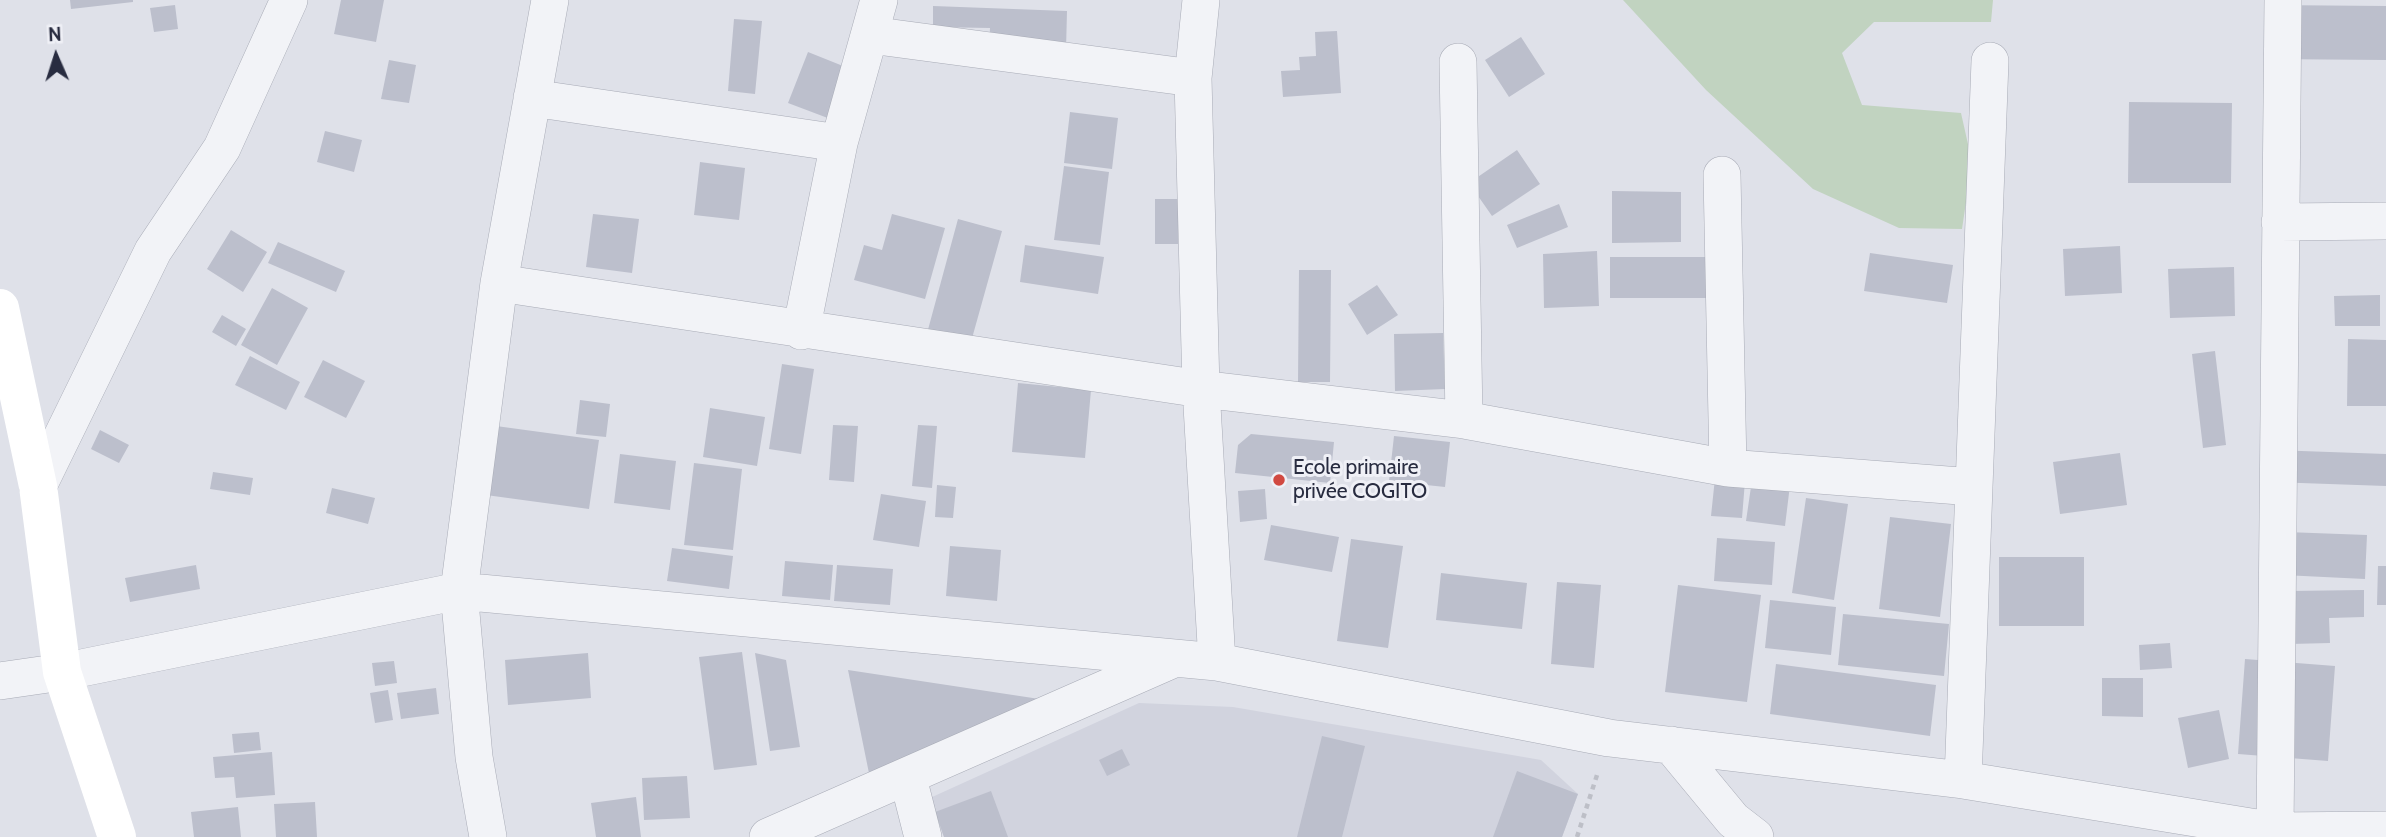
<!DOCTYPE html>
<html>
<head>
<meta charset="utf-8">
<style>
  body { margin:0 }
  #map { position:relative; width:2386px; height:837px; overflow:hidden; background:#dfe1e9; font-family:Cabin,sans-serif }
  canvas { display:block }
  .north { position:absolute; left:21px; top:21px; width:70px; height:70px; -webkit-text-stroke:5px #eff0f6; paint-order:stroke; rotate:357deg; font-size:19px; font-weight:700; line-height:28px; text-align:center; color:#282c40 }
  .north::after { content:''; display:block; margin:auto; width:24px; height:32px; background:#282c40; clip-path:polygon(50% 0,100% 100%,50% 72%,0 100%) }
</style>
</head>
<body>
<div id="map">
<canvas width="2386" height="837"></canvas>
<div class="north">N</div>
</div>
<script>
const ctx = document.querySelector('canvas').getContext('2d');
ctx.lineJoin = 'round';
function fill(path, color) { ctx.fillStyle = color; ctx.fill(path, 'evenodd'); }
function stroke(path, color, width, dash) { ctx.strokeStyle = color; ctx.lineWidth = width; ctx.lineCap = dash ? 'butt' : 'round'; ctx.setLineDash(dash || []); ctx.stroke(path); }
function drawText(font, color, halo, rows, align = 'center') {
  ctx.font = font + ' Cabin,sans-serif'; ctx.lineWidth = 6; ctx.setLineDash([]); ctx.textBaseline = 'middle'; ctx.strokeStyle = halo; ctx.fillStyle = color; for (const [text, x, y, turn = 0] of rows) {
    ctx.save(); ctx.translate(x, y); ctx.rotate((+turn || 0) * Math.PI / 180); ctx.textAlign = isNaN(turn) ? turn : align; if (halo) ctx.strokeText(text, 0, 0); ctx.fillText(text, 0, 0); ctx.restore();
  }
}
fill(new Path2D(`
  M1139,703L1233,707L1541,760L1578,794L1562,837H944L930,798Z`), '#d1d3de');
fill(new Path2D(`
  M1623,0H1993L1991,22H1874L1842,53L1862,105L1961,113L1972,162L1962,229L1899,228L1813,189L1706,90Z`), '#c1d3c0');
fill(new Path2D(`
  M70,0H133V2L71,9Z
  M341,0H384L376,42L334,34Z
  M175,5L178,29L154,32L150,8Z
  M2267,5L2386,6V60L2266,59Z
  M933,6L1067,11L1066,50L989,48L990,28L933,27Z
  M734,19L762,21L755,94L728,91Z
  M1337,31L1341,93L1283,97L1281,71L1300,70L1299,57L1316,56L1315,32Z
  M1521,37L1545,74L1509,97L1485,60Z
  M808,52L853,70L833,120L788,103Z
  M389,60L416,65L409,103L381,99Z
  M2129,102L2232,103L2231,183H2128Z
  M1070,112L1118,118L1112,169L1064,163Z
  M325,131L362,140L354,172L317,162Z
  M1517,150L1540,184L1492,216L1469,183Z
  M700,162L745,168L739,220L694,215Z
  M1064,166L1109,172L1100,245L1054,240Z
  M1612,191L1681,192V242L1612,243Z
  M1155,199H1178V244H1155Z
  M1559,204L1568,227L1517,248L1507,225Z
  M593,214L639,219L632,273L586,267Z
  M892,214L945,228L925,299L854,280L864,245L882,250Z
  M958,219L1002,231L969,349L926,337Z
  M231,230L267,252L243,292L207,269Z
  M278,242L345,271L336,292L268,263Z
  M1025,245L1104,257L1098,294L1020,282Z
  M2120,246L2122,293L2065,296L2063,249Z
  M1597,251L1599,306L1544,308L1543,254Z
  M1870,253L1953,265L1947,303L1864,291Z
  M1610,257H1708V298H1610Z
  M2234,267L2235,316L2170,318L2168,269Z
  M1299,270H1331L1330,382H1298Z
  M1377,285L1398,315L1367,335L1348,304Z
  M272,288L308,308L277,365L241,345Z
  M2380,295V326H2335L2334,296Z
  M222,315L246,329L236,346L212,332Z
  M1443,333L1445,389L1395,391L1394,334Z
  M2348,339L2386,340V406H2347Z
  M2215,351L2226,445L2203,448L2192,354Z
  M250,356L300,382L286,410L235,385Z
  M323,360L365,381L346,418L304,397Z
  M782,364L814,369L801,454L769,449Z
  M1018,383L1091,390L1085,458L1012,452Z
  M580,400L610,404L606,437L576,434Z
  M710,408L765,417L757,466L703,457Z
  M833,425L858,426L854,482L829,480Z
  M918,425L937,426L932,488L912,486Z
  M496,426L599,440L589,509L486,495Z
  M100,430L129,445L119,463L91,449Z
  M1251,434L1334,442L1330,483L1235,473L1238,445Z
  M1394,436L1450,442L1445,487L1389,481Z
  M2273,450L2386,454V486L2272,482Z
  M2120,453L2127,505L2060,514L2053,462Z
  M620,454L676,461L670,510L614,503Z
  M694,463L742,469L733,550L684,545Z
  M213,472L253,478L250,495L210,489Z
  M1715,478L1745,481L1742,518L1711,516Z
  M1752,480L1790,485L1785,526L1746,521Z
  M937,485L956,487L953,518L935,517Z
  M332,488L375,498L368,524L326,513Z
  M1265,489L1267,519L1240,522L1238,491Z
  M881,494L926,501L919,547L873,540Z
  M1806,498L1848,504L1834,600L1792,593Z
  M1890,517L1951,524L1940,617L1879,609Z
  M1271,525L1339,537L1332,572L1264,560Z
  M2286,532L2367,535L2365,579L2283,575Z
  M1717,538L1775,542L1772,585L1714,581Z
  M1351,539L1403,546L1388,648L1337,641Z
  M950,546L1001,550L997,601L946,596Z
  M672,548L733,556L729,589L667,581Z
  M1999,557H2084V626H1999Z
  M785,561L833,565L830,600L782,596Z
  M196,565L200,589L130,602L125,578Z
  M837,565L893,569L890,605L834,601Z
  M2378,566H2386V605H2377Z
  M1441,573L1527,583L1522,629L1436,620Z
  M1557,582L1601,585L1594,668L1551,664Z
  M1678,585L1761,595L1747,702L1665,692Z
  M2364,590V617L2329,618L2330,643L2290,644L2289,591Z
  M1770,600L1836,607L1831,655L1765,648Z
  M1843,614L1949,624L1944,676L1838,665Z
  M2170,643L2172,668L2140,670L2139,645Z
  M742,652L757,765L714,770L699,657Z
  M588,653L591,698L508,705L505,660Z
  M755,653L786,660L800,747L770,751Z
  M2245,659L2335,666L2328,761L2238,754Z
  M394,661L397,683L375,686L372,663Z
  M1776,664L1936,685L1930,736L1770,714Z
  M848,670L1046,700L872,788Z
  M2102,678H2143V717L2102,716Z
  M436,688L439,714L401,719L397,693Z
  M388,690L393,720L375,723L370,693Z
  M2219,710L2229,759L2188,768L2178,718Z
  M259,732L261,750L234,753L232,734Z
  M1322,736L1365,746L1342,837H1297Z
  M1122,749L1130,765L1107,776L1099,760Z
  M272,752L275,795L236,798L234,777L215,778L213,757Z
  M1517,771L1578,794L1562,837H1493Z
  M687,776L690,818L644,820L642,778Z
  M991,791L1008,837H944L935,812Z
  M636,797L641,837H596L591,803Z
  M315,802L317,837H276L274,804Z
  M238,807L241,837H194L191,812Z`), '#bcbfcc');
const street = new Path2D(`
  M1201,0L1193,78L1201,389L1217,662
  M870,35L1193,78
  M1458,62L1464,420
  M532,98L839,143
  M1722,175L1728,468
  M2280,222L2386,221
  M499,283L1201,389L1464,420L1728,468L1973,487
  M801,331L839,143L879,0
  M38,486L153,251L222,148L289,0
  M0,681L62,672L459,591L1217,662L1609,738L1963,780L2275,831L2386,830
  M1671,745L1733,820L1755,837
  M908,778L923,837
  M1963,780L1990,61
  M2275,831L2283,0
  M488,837L474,757L459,591L499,283L550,0
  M768,837L1171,660`);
stroke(street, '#a8abb6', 38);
stroke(new Path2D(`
  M1577,837L1598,772`), '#bdbfc7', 4.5, [5, 5]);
stroke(street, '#f2f3f7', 37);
stroke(new Path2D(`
  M0,308L38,486L62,672L117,837`), '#fff', 38);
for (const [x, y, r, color] of [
  [1279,480,7,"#d14941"]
]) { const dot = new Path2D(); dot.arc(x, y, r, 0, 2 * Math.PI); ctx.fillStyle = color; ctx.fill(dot); stroke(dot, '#eff0f6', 2.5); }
drawText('21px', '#282c40', '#eff0f6', [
  ["Ecole primaire",1293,468],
  ["privée COGITO",1293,492]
], 'left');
</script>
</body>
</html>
